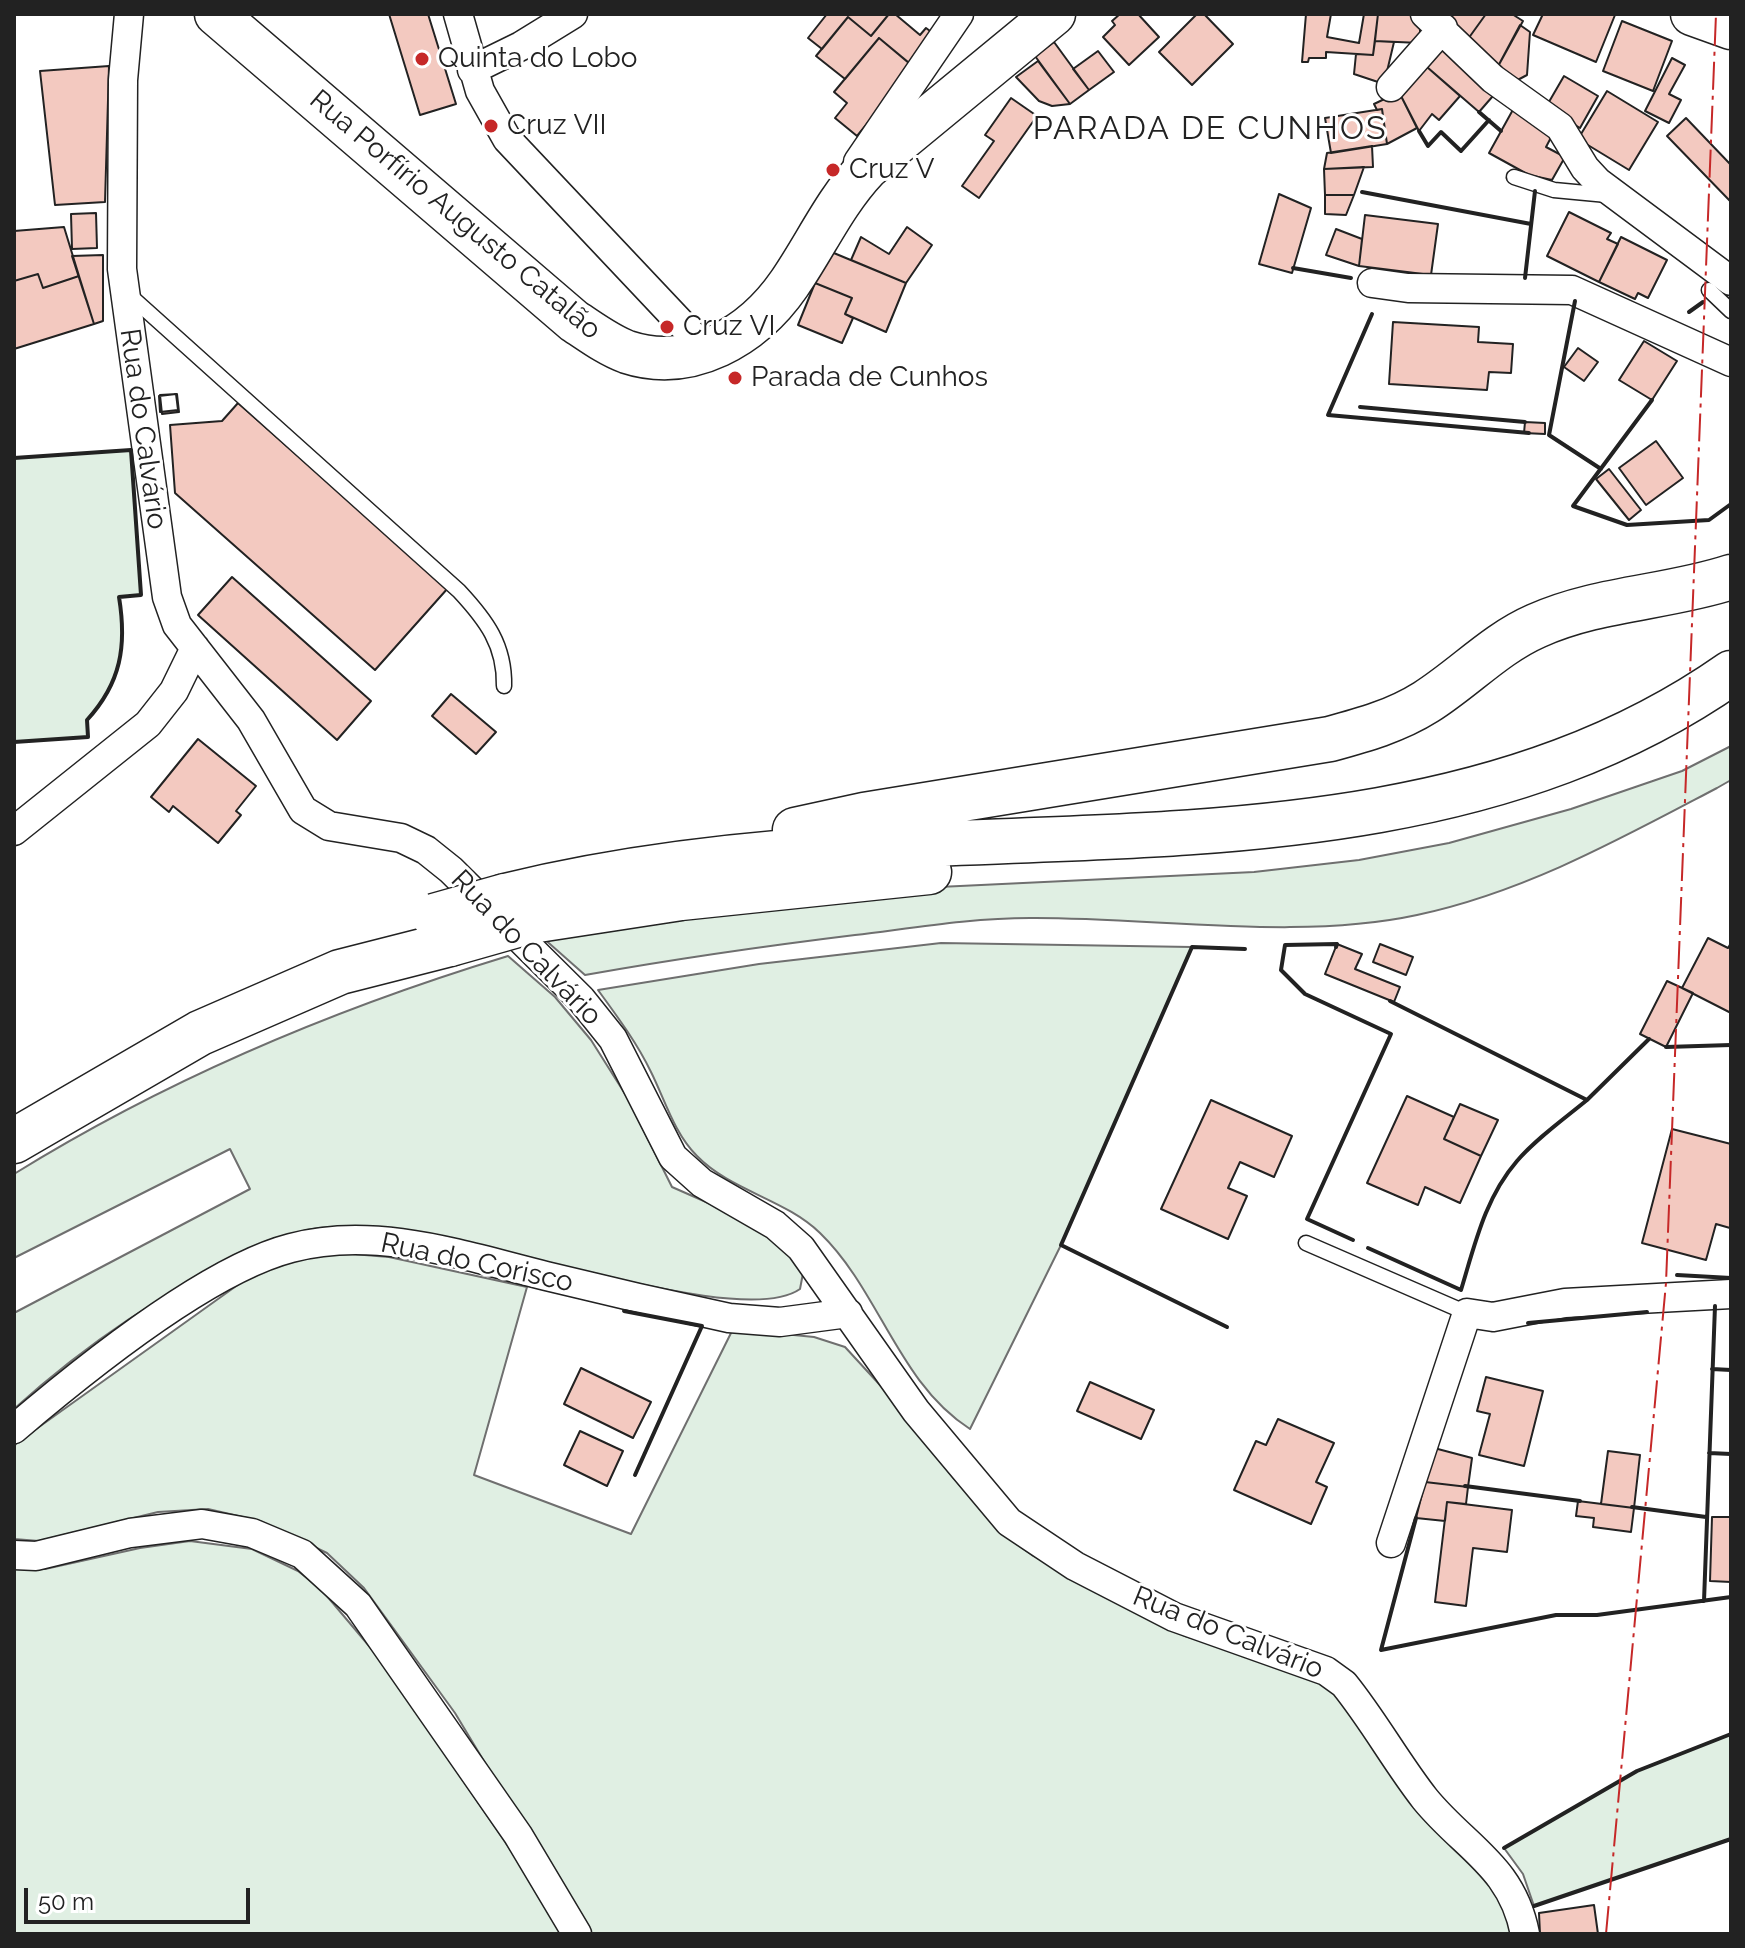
<!DOCTYPE html>
<html>
<head>
<meta charset="utf-8">
<style>
  body { margin:0 }
  #map { position:relative; width:1745px; height:1948px; overflow:hidden; background:#fff; font-family:Raleway,sans-serif }
  canvas { display:block }
  .frame { position:absolute; inset:0; border:16px solid #222; pointer-events:none }
  .scale { position:absolute; left:24px; top:1888px; width:226px; height:36px; box-sizing:border-box; border:4px solid #222; border-top:0; padding-left:10px; font-size:24px; line-height:28px; white-space:nowrap; color:#222; -webkit-text-stroke:6px #fff; paint-order:stroke }
</style>
</head>
<body>
<div id="map">
<canvas width="1745" height="1948"></canvas>
<div class="frame"></div>
<div class="scale">50 m</div>
</div>
<script>
const ctx = document.querySelector('canvas').getContext('2d');
ctx.lineJoin = 'round';
function fill(path, color) { ctx.fillStyle = color; ctx.fill(path, 'evenodd'); }
function stroke(path, color, width, dash) { ctx.strokeStyle = color; ctx.lineWidth = width; ctx.lineCap = dash ? 'butt' : 'round'; ctx.setLineDash(dash || []); ctx.stroke(path); }
function drawText(font, color, halo, rows, align = 'center') {
  ctx.font = font + ' Raleway,sans-serif'; ctx.lineWidth = 6; ctx.setLineDash([]); ctx.textBaseline = 'middle'; ctx.strokeStyle = halo; ctx.fillStyle = color; for (const [text, x, y, turn = 0] of rows) {
    ctx.save(); ctx.translate(x, y); ctx.rotate((+turn || 0) * Math.PI / 180); ctx.textAlign = isNaN(turn) ? turn : align; if (halo) ctx.strokeText(text, 0, 0); ctx.fillText(text, 0, 0); ctx.restore();
  }
}
const green = new Path2D(`
  M131,450L141,595L119,597C127,647 121,682 87,720L88,737L14,742V458Z
  M1731,746V780L1717,788C1620,839 1525,892 1417,915C1297,941 1153,917 1030,918C971,918 913,928 855,935C765,946 675,959 585,975L542,937L813,893L1254,872L1359,860L1449,843L1571,809L1682,771Z
  M941,943L1192,947L1061,1245L970,1429C898,1383 880,1291 820,1233C785,1199 731,1191 697,1156C674,1133 665,1100 651,1072C637,1043 617,1016 598,990L759,964Z
  M508,956L555,997L591,1040L627,1097L672,1187L756,1224L804,1268L800,1289C732,1337 422,1206 307,1230C285,1235 265,1247 245,1255C160,1293 83,1347 14,1409V1313L250,1189L230,1149L14,1258V1174C169,1078 334,1009 508,956Z
  M340,1253L389,1257L527,1287L474,1475L631,1534L733,1329L814,1337L845,1347L902,1409L951,1475L1004,1535L1032,1555L1185,1636L1321,1678L1479,1858L1516,1934H588L455,1713L364,1588L327,1553L260,1521L208,1509L158,1512L39,1541L14,1539V1446L18,1442L253,1274L294,1259Z
  M190,1541L252,1549L298,1571L321,1589L380,1659L568,1934H14V1569H45L140,1548Z
  M1731,1734V1839L1534,1906L1523,1874L1504,1848L1637,1771Z`);
fill(green, '#e0efe3');
stroke(green, '#6f6f6f', 2);
const building = new Path2D(`
  M389,14H428L456,104L420,115Z
  M827,14H889L871,36L848,17L822,49L808,38Z
  M889,14H895L920,35L926,28L934,34L910,64L879,38L845,79L816,56L848,17L871,36Z
  M1120,14H1138L1159,37L1129,65L1103,37L1115,25L1112,21Z
  M1197,14H1204L1233,44L1192,85L1159,52Z
  M1306,14H1378L1373,55L1326,52V58H1309L1308,62H1302Z
  M1331,14H1364L1359,43L1327,37Z
  M1378,14L1410,15L1420,21V43L1375,41Z
  M1442,14H1486L1468,39Z
  M1486,14H1512L1523,21L1496,70L1468,39Z
  M1543,14H1612L1615,15L1596,62L1533,35Z
  M1622,21L1672,41L1653,91L1603,71Z
  M1520,25L1530,32L1527,75L1512,83L1496,70Z
  M879,38L914,67L857,136L835,118L847,103L834,92Z
  M1375,41L1394,42L1384,84L1354,74L1356,54L1373,55Z
  M1054,42L1089,90L1070,104L1035,56Z
  M1448,43L1499,89L1479,112L1427,67Z
  M1098,51L1114,72L1089,90L1073,69Z
  M1672,58L1685,65L1669,94L1681,100L1669,123L1645,111Z
  M1419,60L1460,96L1439,120L1432,114L1419,131L1399,92Z
  M1038,61L1070,104L1052,106L1039,101L1016,77Z
  M109,66L105,202L55,205L40,71Z
  M1564,76L1598,96L1580,128L1546,107Z
  M1607,91L1658,122L1629,170L1578,139Z
  M1399,92L1417,128L1387,144L1382,109L1377,110L1374,104Z
  M1011,98L1037,116L979,198L962,186L994,141L985,135Z
  M1515,106L1556,128L1546,147L1565,157L1552,180L1529,175L1489,153Z
  M1382,109L1387,144L1331,153L1325,118Z
  M1686,118L1731,165V202L1667,136Z
  M1372,146L1373,167L1324,169L1327,153Z
  M1364,167L1354,195H1325L1324,169Z
  M1279,194L1311,208L1292,273L1259,264Z
  M1325,195H1354L1346,215L1325,214Z
  M1569,212L1611,233L1607,239L1618,244L1599,282L1547,256Z
  M96,213L97,248L72,249L71,214Z
  M1365,215L1438,224L1431,275L1359,266Z
  M64,227L79,276L43,288L38,274L14,281V231Z
  M907,227L932,245L906,283L851,260L861,237L889,254Z
  M1336,229L1362,239L1359,266L1326,255Z
  M1621,237L1667,260L1648,298L1638,293L1635,299L1599,282Z
  M829,251L906,283L886,332L845,314L852,298L815,283Z
  M103,255V321L94,324L72,256Z
  M38,274L43,288L79,276L94,324L14,349V281Z
  M815,283L852,298L845,314L853,318L842,343L798,325Z
  M1393,322L1479,327L1478,342L1513,344L1511,373L1489,372L1487,390L1389,384Z
  M1644,341L1677,361L1652,400L1619,380Z
  M1578,348L1598,362L1584,381L1564,367Z
  M176,394L178,410L160,412L159,396Z
  M177,394L179,412L162,414L160,395Z
  M238,403L448,588L375,670L175,493L170,425L222,421Z
  M1525,422L1545,423V434L1524,433Z
  M1656,441L1683,478L1646,505L1619,468Z
  M1609,469L1641,510L1629,520L1596,479Z
  M232,577L371,701L337,740L198,615Z
  M451,694L496,732L476,754L432,716Z
  M198,739L256,786L236,811L241,815L218,843L173,806L169,812L151,797Z
  M1708,938L1728,948L1731,943V1013L1682,988Z
  M1337,944L1362,954L1355,969L1400,987L1394,1002L1325,974Z
  M1380,944L1413,957L1406,975L1373,962Z
  M1667,981L1693,993L1666,1047L1640,1034Z
  M1407,1096L1454,1117L1444,1139L1481,1156L1460,1203L1425,1187L1418,1205L1367,1183Z
  M1211,1100L1292,1136L1274,1177L1240,1162L1228,1188L1247,1196L1228,1239L1161,1209Z
  M1460,1104L1498,1120L1481,1156L1444,1139Z
  M1672,1129L1731,1144V1222L1730,1228L1716,1224L1706,1260L1642,1243Z
  M581,1368L651,1402L633,1438L564,1404Z
  M1486,1377L1543,1391L1524,1466L1479,1455L1490,1414L1477,1411Z
  M1090,1382L1154,1410L1141,1439L1077,1411Z
  M1278,1419L1334,1443L1316,1482L1327,1487L1311,1524L1234,1490L1256,1441L1266,1445Z
  M580,1431L623,1451L607,1486L564,1465Z
  M1434,1448L1472,1458L1468,1487L1425,1482Z
  M1608,1451L1640,1455L1634,1508L1601,1504Z
  M1425,1482L1468,1487L1466,1504L1447,1502L1445,1521L1416,1518Z
  M1578,1501L1634,1508L1631,1532L1593,1527L1594,1518L1576,1516Z
  M1447,1502L1512,1510L1507,1552L1473,1548L1466,1606L1435,1602Z
  M1712,1517H1731V1582L1710,1581Z
  M1594,1905L1598,1934H1540L1539,1913Z`);
fill(building, '#f3c9c0');
stroke(building, '#222', 2);
const lane = new Path2D(`
  M1514,177L1554,190L1607,195
  M1709,290L1731,311
  M127,293L459,591C486,620 505,645 504,686
  M1306,1243L1467,1313`);
const street = new Path2D(`
  M129,14L123,80L122,269L167,597L177,625L251,720L303,810L329,826L401,838L426,850L451,870L581,999L613,1039L673,1157L702,1183L775,1225L801,1248L916,1411L1009,1522L1075,1566L1174,1617L1326,1671L1344,1684C1374,1721 1396,1762 1425,1799C1465,1848 1512,1866 1525,1934
  M458,14L480,91L507,139L707,351
  M1425,14L1493,79L1560,127L1585,168L1598,182L1731,281
  M472,70L521,46L573,14
  M1391,87L1443,28
  M858,162L959,14
  M1372,283L1408,288L1572,290L1731,362
  M14,831L148,724L174,691L195,648
  M14,1429C81,1372 206,1270 291,1248C375,1225 465,1256 546,1276C607,1291 668,1305 729,1318L780,1322L848,1313
  M1391,1543L1467,1313L1493,1317L1565,1303L1731,1294
  M14,1555L36,1556L130,1533L202,1524L252,1533L302,1554L358,1605L518,1835L577,1934`);
const primary = new Path2D(`
  M216,14L574,321C591,332 608,345 627,352C691,373 753,336 789,284C816,245 834,203 867,168L1054,14
  M1692,14L1731,28`);
const highway = new Path2D(`
  M795,830L864,815L1330,739C1363,730 1396,721 1426,702C1464,678 1495,644 1536,626C1598,598 1667,598 1731,577
  M505,896C628,866 754,852 881,846C1169,832 1484,846 1731,673
  M531,921L681,898L929,872
  M14,1141L200,1033L340,972L450,944`);
stroke(lane, '#222', 17);
stroke(street, '#222', 31);
stroke(primary, '#222', 45);
stroke(highway, '#222', 47);
stroke(lane, '#fff', 14);
stroke(street, '#fff', 28);
stroke(primary, '#fff', 42);
stroke(highway, '#fff', 44);
const highwayBridge = new Path2D(`
  M434,916L505,896
  M450,944L531,921`);
stroke(highwayBridge, '#222', 47, []);
stroke(highwayBridge, '#fff', 44);
stroke(new Path2D(`
  M1479,112L1501,131
  M1419,131L1428,146L1441,132L1461,151L1489,120
  M1362,192L1531,224
  M1293,268L1351,278
  M1525,278L1535,191
  M1575,301L1549,435L1601,469
  M1689,312L1703,302
  M1372,314L1328,415L1529,433
  M1652,400L1573,506L1627,525L1709,520L1731,504
  M1360,407L1525,422
  M14,458L131,450L141,595L119,597C127,646 121,683 87,720L88,737L14,742
  M1336,947L1337,944L1285,945L1281,970L1305,994L1391,1034L1307,1219L1353,1240
  M1666,1047L1731,1045
  M1587,1100L1649,1039
  M1368,1248L1461,1290C1475,1244 1485,1198 1517,1161C1537,1138 1564,1119 1587,1100L1390,1001
  M1677,1275L1731,1278
  M624,1311L702,1326L635,1475
  M1528,1323L1647,1312
  M1227,1327L1061,1245L1192,947L1245,949
  M1712,1369L1731,1370
  M1709,1453L1731,1454
  M1465,1486L1580,1501
  M1632,1507L1706,1517
  M1416,1518L1381,1650L1556,1615H1597L1731,1597
  M1704,1601L1715,1306
  M1504,1848L1637,1771L1731,1734
  M1534,1906L1731,1839`), '#222', 4);
stroke(new Path2D(`
  M1606,1934L1666,1283L1716,14`), '#c62828', 2, [28, 6, 4, 6]);
for (const [x, y, r, color] of [
  [422,59,8,"#c62828"],
  [491,126,8,"#c62828"],
  [833,170,8,"#c62828"],
  [667,327,8,"#c62828"],
  [735,378,8,"#c62828"]
]) { const dot = new Path2D(); dot.arc(x, y, r, 0, 2 * Math.PI); ctx.fillStyle = color; ctx.fill(dot); stroke(dot, '#fff', 3); }
drawText('28px', '#222', '#fff', [
  ["Quinta do Lobo",438,59],
  ["Cruz VII",507,126],
  ["Cruz V",849,170],
  ["Cruz VI",683,327],
  ["Parada de Cunhos",751,378]
], 'left');
drawText('28px', '#222', '#fff', [
  ["Rua Porfírio Augusto Catalão",455,215,40],
  ["Rua do Calvário",143,429,82],
  ["Rua do Calvário",526,948,46],
  ["Rua do Corisco",477,1263,12],
  ["Rua do Calvário",1228,1633,22]
]);
ctx.letterSpacing = '2px';
drawText('32px', '#222', '#fff', [
  ["PARADA DE CUNHOS",1210,129]
]);
ctx.letterSpacing = '0px';
</script>
</body>
</html>
